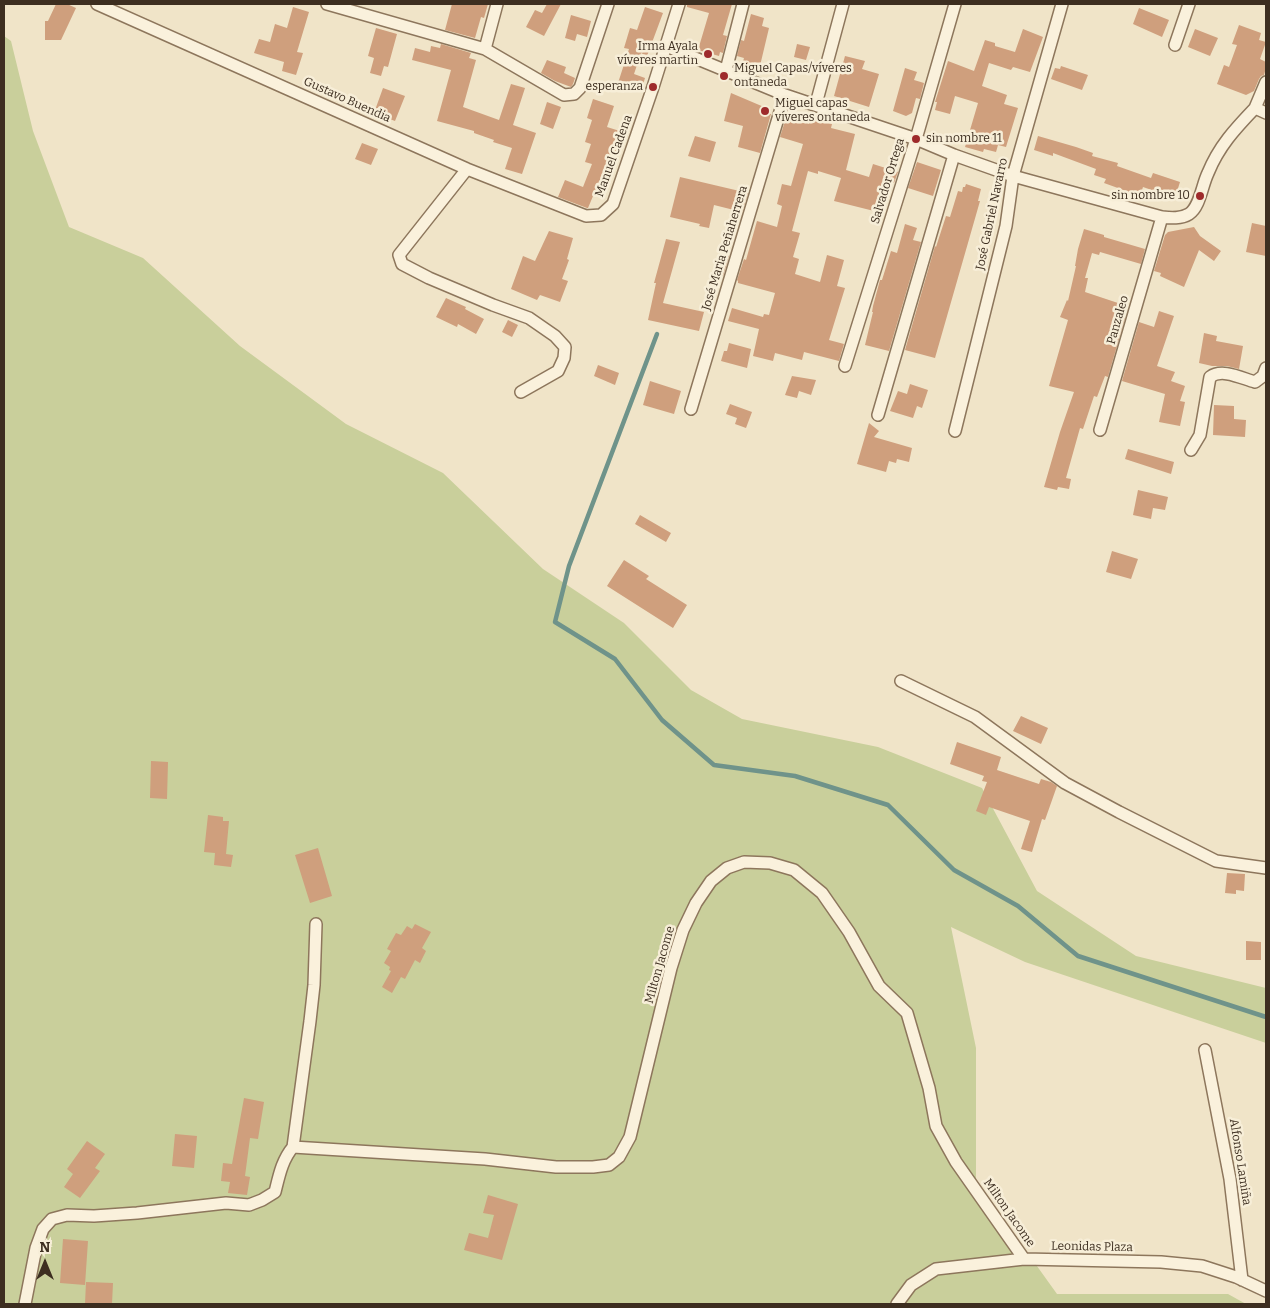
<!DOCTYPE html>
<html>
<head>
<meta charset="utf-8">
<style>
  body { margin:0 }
  #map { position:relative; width:1270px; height:1308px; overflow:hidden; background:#f0e4c8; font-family:Bitter,serif }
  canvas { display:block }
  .frame { position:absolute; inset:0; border:5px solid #3d2e20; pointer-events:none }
  .north { position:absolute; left:20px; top:1238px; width:50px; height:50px; -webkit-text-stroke:4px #f7eed8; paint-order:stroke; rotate:0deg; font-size:14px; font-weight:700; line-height:20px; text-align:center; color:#3d2e20 }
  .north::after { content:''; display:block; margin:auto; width:18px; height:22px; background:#3d2e20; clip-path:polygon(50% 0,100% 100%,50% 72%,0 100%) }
</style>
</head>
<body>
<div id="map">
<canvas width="1270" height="1308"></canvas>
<div class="frame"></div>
<div class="north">N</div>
</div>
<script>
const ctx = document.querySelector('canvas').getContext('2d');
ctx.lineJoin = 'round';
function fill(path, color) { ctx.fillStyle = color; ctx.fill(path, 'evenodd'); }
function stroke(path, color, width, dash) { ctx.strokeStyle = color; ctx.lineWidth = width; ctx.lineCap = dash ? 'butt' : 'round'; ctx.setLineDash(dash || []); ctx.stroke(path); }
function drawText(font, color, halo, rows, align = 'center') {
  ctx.font = font + ' Bitter,serif'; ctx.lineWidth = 5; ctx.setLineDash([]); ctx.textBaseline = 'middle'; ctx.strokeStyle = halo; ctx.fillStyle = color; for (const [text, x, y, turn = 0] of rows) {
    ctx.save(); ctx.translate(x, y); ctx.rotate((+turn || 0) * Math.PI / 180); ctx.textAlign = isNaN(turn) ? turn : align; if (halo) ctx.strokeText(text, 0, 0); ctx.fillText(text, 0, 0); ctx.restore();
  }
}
fill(new Path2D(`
  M4,36L11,41L33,131L69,227L143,258L240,346L346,424L443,473L543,569L624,623L691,690L742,719L878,747L982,788L1037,891L1136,956L1266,988V1043L1025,962L951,927L976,1048V1181L1057,1294H1228L1246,1304H4Z`), '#c9cf9b');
stroke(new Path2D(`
  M657,334L569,566L555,622L615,659L662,720L714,765L795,776L888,805L954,870L1018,906L1078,956L1266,1017`), '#6f938a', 4.5);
fill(new Path2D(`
  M56,4H67L76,8L61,40H45V21H48Z
  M452,4H488L484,18L481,17L475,38L445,30Z
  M547,4H561L544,36L526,27L535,10L542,13Z
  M687,4H732L723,35L727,36L723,53L720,52L719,56L698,50L709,13L687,7Z
  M293,7L309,12L297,52L303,53L296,75L282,71L284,62L254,53L259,39L270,42L275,24L287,28Z
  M645,7L663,13L647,56L641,53L634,74L645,78L641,91L618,83L629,49L624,48L630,28L637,30Z
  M1139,8L1169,20L1162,37L1133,24Z
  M751,14L764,18L762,26L769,28L759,70L742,65L744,58L737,56L741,40L744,41Z
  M571,15L591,21L587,37L577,34L575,41L565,38Z
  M1239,25L1261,33L1259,40L1266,42L1260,59L1266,62V68L1264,75L1261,76L1259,79L1254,91L1246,95L1217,84L1224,65L1229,67L1237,45L1232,44Z
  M376,28L397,34L388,67L384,66L381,76L370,73L374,58L368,56Z
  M1023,29L1043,37L1030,72L1013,67L1011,70L989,63L982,86L1007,95L1004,104L1018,108L1006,147L998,145L996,152L984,149L983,152L965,147L978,103L955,96L950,114L935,110L937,102H935L948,61L974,71L985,40L995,43V46L1015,52Z
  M1195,29L1218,38L1210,56L1188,47Z
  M441,44L471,53L469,58L476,60L463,107L499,120L511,84L525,88L513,125L536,133L522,174L505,169L512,148L493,142L494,140L474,133V131L437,121L451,70L412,60L415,48L430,52L431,46L440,48Z
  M797,44L810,47L806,60L794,57Z
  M845,56L865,61L862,69L879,74L869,107L834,96Z
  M547,60L566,67L564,73L575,78L573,84L571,87L555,81L541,73Z
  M1061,66L1088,75L1082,90L1051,79L1055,68L1060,69Z
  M905,68L917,72L914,80L924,83L920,99L916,98L912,113L906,116L893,111Z
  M383,88L405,96L395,121L374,113Z
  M731,93L771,110L770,114H771L760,153L738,147L743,126L724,121Z
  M593,99L614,106L607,127L626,133L613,171L604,192L596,189L588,208H587L558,197L565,180L583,187L592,164L585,162L591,144L585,142L592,120L587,118Z
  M547,102L561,107L553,129L540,124Z
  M786,118L809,124L810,118L832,124L831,128L855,134L846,170L869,177L873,164L898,172L894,183L884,179L874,211L834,201L841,178L818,171V174L808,171L792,231L800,233L793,257L799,259L795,274L820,282L827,255L844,260L837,286L845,288L829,340L844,344L839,361L804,352L802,360L775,353L773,361L753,356L759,329L728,321L732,308L763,317L764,314L769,315L775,293L738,283V281L737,280L744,259L746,260L757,221L777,227L782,206L777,204L782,184L791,186L803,144L780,137Z
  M695,136L716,142L710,162L688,156Z
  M1038,136L1076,147L1093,153L1092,156L1118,163L1117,166L1151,178L1153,173L1180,182L1175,198L1143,187L1140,196L1104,183L1106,179L1094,175L1096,169L1053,153V156L1034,150Z
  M362,143L378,149L371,165L355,159Z
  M917,162L941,170L933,196L908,188Z
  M680,177L748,193L742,212L714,205L709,228L699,226L700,224L670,217Z
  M966,184L981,189L978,201H980L935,358L905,350L935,246L936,247L946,216L950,217L958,191L962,192L963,187H965Z
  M1252,223L1266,226V256L1246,252Z
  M905,224L917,228L913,240L921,242L889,351L865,345L873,312H872L873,306L880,280H882L891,251L897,253Z
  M1194,227L1200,236L1221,251L1214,261L1199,250L1184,287L1160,276L1161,273L1154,271L1165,235L1168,232Z
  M1084,229L1104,235V237L1145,249L1141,264L1100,252L1099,255L1092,253L1085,278H1088L1085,292L1127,306L1123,317L1125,318L1108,377L1105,376L1097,397L1094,396L1083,429L1080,428L1066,478L1071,479L1069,489L1058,487L1057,490L1044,487L1060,432L1074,392L1049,386L1068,320L1060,317L1067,300L1068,301L1076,266H1075L1078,249Z
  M549,231L573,238L567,259L569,260L562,279L568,281L560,302L540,295L537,300L511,289L523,256L535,261Z
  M666,239L680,242L663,303L704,312L699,331L648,320L656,283H654Z
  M723,254L729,256L723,276L718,275Z
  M446,298L466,307L465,309L484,319L476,334L458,324L457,327L436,317Z
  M1159,311L1174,316L1157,366L1175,372L1171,381L1185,386L1180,401L1185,402L1180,426L1159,422L1165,394L1122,381L1139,322L1154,327Z
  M508,320L518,325L512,337L502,332Z
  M1204,333L1217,336L1216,341L1243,346L1239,369L1227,366H1212L1199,363Z
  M729,343L751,349L747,368L721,361L724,351H727Z
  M598,365L619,373L615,385L594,376Z
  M792,376L816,380L811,395L799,391L797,398L785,395Z
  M650,381L681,391L674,414L643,405Z
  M910,384L928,390L922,408L917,406L913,418L890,411L898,391L907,394Z
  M730,404L752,412L746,428L735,424L737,418L726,414Z
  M1214,405L1234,406V419L1246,420L1245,437L1213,435Z
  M869,423L879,431L874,437L912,448L909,462L897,459L896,463L889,461L886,472L857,464Z
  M1128,449L1174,462L1171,474L1125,459Z
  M1138,490L1168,497L1165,510L1153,508L1151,519L1133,515Z
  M640,515L671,533L666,542L635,524Z
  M1112,551L1138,559L1131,579L1106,572Z
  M624,560L649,576L646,579L687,605L673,628L607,586Z
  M1021,716L1048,728L1041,744L1013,731Z
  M957,742L1001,757L997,770L1039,784L1041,779L1051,782L1057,786L1045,820L1042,819L1032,852L1021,849L1030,821L989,807L986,815L976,811L987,782L982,781L984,776L950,764Z
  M151,761L168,762L167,799L150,798Z
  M208,815L223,817V821H229L226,854L233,855L231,867L214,865L215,853L204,852Z
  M318,848L332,896L310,903L295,855Z
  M1227,873L1245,874L1244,891L1236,890V894L1225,893Z
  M415,924L431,932L422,948L426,951L420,963L415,960L405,979L401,977L392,993L382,987L391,971L389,970L390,967L384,963L391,951L387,949L396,933L401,935L407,926L412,929Z
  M1246,941L1261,942V960H1246Z
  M244,1098L264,1102L258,1139L250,1138L245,1176L250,1177L247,1195L228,1193L230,1182L221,1181L223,1163L232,1164Z
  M175,1134L197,1136L194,1168L172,1166Z
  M87,1141L105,1154L95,1168L100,1171L80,1198L64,1187L73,1174L67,1169Z
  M488,1195L518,1204L502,1260L464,1250L469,1233L488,1238L494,1215L483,1213Z
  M63,1239L88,1241L85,1285L60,1283Z
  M86,1282L113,1283L112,1304H85Z`), '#cf9f7d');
const minor = new Path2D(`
  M97,4L467,169L586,216L601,215L613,204L653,87L679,4
  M327,4L485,49L564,95L574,94L580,88L608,4
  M1175,45L1189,4
  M666,46L785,95L916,139L954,155L1013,176L1162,217C1171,218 1181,219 1189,214C1200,207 1202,185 1208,173C1219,146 1235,129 1255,108L1266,113
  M485,49L497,4
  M726,70L743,4
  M816,104L843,4
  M1255,108L1266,82
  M467,169L399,255L402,264L429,278L493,305L529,318L555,336L565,347L564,358L558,371L521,392
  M845,366L916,139L955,4
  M691,409L785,95
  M878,415L954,155
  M1100,430L1162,217
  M955,431L1006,226L1013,176L1062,4
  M1191,450L1200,435L1210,377C1222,368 1241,378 1255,382L1263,376L1266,368
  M901,681L975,717L1065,783L1119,812L1216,861L1266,868
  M1205,1050L1230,1179L1242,1280
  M293,1147L485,1159L556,1167H593L609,1165L619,1157L630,1137L671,968L683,930L696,903L711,881L727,868L744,862L770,863L794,870L822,893L849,932L879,986L907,1013L929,1088L936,1126L956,1162L1024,1259
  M25,1304L36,1248L43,1229L52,1219L67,1215L94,1216L137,1213L226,1203L249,1205L262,1200L275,1192C279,1176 282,1160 293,1147L310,1021L314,985L316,924
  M897,1304L911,1285L936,1269L1024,1259L1161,1262L1202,1266L1236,1277L1266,1291`);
stroke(minor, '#8d765c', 14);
stroke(minor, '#faf1dc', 11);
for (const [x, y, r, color] of [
  [708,54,5,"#9e2a2b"],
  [724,76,5,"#9e2a2b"],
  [653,87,5,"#9e2a2b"],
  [765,111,5,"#9e2a2b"],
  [916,139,5,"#9e2a2b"],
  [1200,196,5,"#9e2a2b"]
]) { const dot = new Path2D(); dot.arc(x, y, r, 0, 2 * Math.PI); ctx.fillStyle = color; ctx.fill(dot); stroke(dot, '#f7eed8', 2); }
drawText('12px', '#3d2e20', '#f7eed8', [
  ["Irma Ayala",698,47],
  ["víveres martin",698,61],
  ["Miguel Capas/víveres",734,69,"left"],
  ["ontaneda",734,83,"left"],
  ["esperanza",643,87],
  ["Miguel capas",775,104,"left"],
  ["víveres ontaneda",775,118,"left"],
  ["sin nombre 11",926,139,"left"],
  ["sin nombre 10",1190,196]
], 'right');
drawText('12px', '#3d2e20', '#f7eed8', [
  ["Gustavo Buendia",347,100,24],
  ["Manuel Cadena",614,156,-70],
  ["Salvador Ortega",888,181,-73],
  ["José Gabriel Navarro",992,214,-78],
  ["José Maria Peñaherrera",725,248,-73],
  ["Panzaleo",1118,320,-74],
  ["Milton Jacome",660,965,-74],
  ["Alfonso Lamiña",1240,1162,81],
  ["Milton Jacome",1009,1213,55],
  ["Leonidas Plaza",1092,1247,1]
]);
</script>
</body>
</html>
